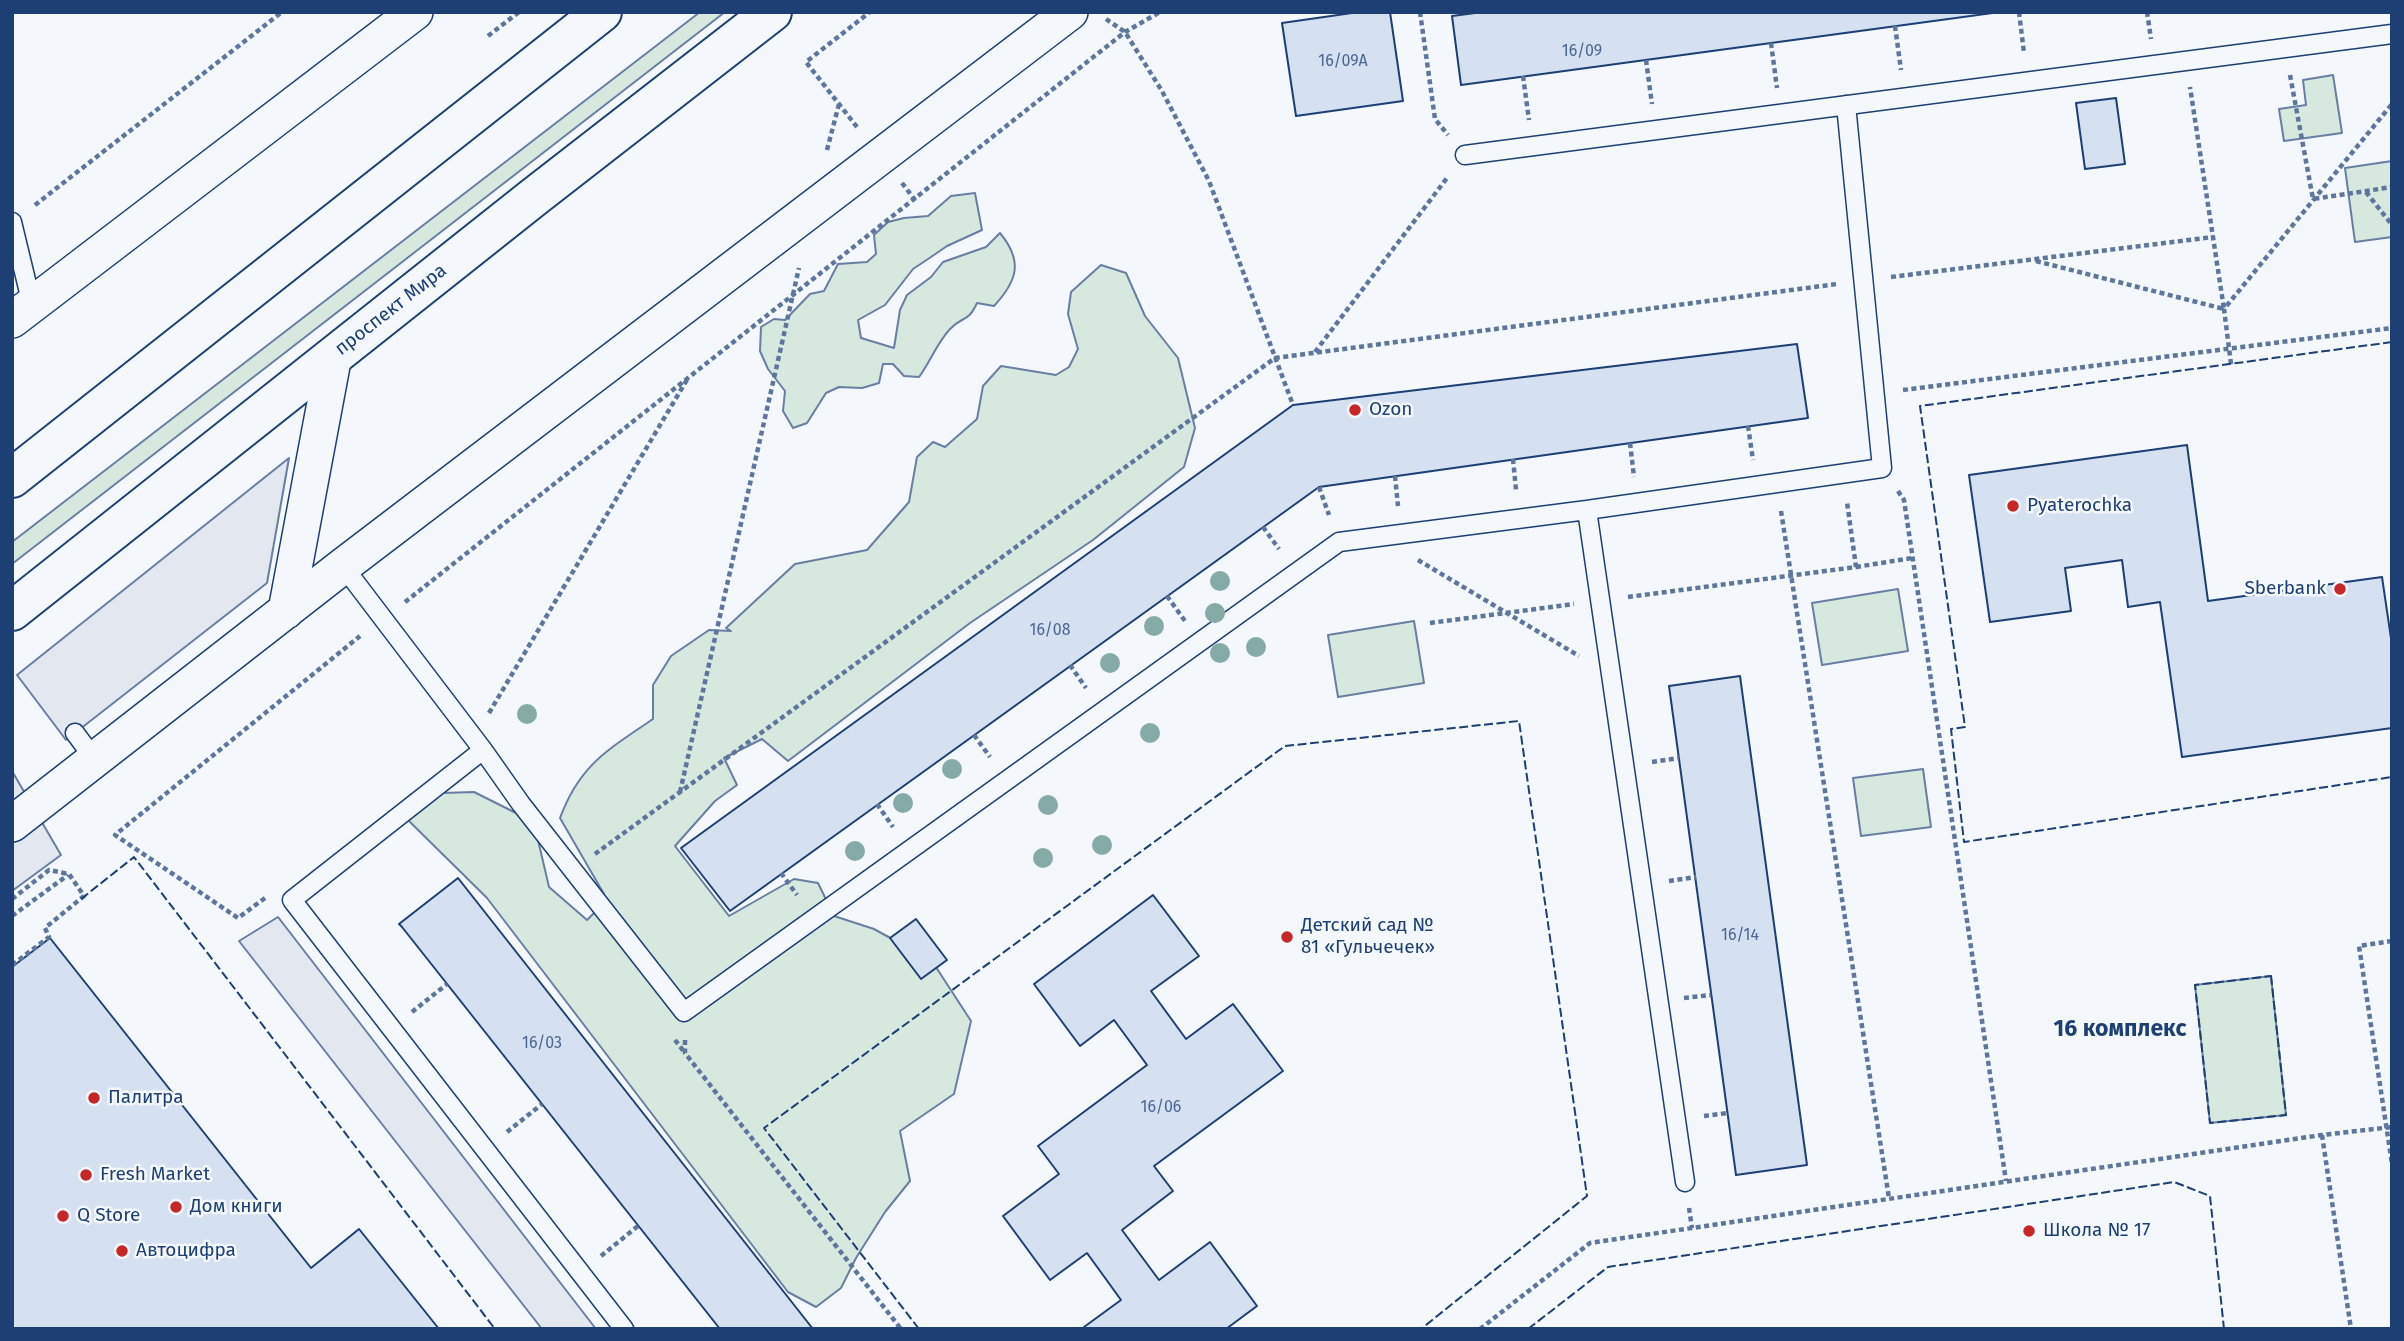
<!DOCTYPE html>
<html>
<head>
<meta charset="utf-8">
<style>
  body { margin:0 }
  #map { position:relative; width:2404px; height:1341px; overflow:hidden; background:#f4f7fb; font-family:"Fira Sans",sans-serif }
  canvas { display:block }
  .frame { position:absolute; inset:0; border:14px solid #1d3f73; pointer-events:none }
</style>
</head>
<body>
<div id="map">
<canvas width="2404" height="1341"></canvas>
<div class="frame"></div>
</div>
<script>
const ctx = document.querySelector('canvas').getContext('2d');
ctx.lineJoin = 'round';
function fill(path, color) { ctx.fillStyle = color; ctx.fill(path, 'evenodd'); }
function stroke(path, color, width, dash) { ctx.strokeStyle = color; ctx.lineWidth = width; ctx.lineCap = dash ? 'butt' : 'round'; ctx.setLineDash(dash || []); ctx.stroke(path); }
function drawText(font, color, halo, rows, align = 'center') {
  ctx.font = font + ' "Fira Sans",sans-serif'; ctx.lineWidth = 5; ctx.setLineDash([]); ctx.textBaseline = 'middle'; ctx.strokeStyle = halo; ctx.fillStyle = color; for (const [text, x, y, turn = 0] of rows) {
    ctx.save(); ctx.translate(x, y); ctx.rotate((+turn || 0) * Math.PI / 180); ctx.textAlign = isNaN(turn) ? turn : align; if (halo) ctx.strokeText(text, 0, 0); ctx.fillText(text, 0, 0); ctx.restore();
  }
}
const green = new Path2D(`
  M700,12H725L12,564V542Z
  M2333,75L2342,133L2284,141L2279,109L2306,105L2303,80Z
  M2392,161V237L2355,242L2345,168Z
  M975,193L982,230L947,246L931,257L913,269L885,305L858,320L861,338L894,348L900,310L907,295L931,277L943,262L986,247L1000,233C1023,261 1018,280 994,306L977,303C968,323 962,316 950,329C937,343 930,362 919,377L904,376L893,364H883L879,383L862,388L839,387L826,393L807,423L793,428L783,411L785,391L768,369L760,351L761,327L774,319L785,320L810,294L824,291L838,264L867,262L876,254L874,235L888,222L904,218L928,216L951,196Z
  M1101,265L1126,273L1145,316L1178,358L1195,428L1184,467L1093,540L970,623L788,761L762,739L724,758L737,785L715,801L675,846L729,916L794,879L818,883L834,916L874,929L932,961L971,1021L954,1094L900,1131L910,1181L885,1212L856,1258L841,1288L816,1307L788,1292L487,898L409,821L411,794L474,792L526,818L535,827L549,887L587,920L598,909L604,894L560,818C580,764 608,750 653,719V685L671,656L709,630L731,631L726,628L795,564L867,550L909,502L917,457L933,442L945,447L977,419L983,386L1001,366L1056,375L1069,367L1078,349L1068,314L1071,292Z
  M1898,589L1908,651L1822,665L1812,603Z
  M1414,621L1424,683L1338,697L1328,635Z
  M1923,769L1931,827L1861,836L1853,778Z
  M2271,976L2286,1115L2210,1123L2195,985Z`);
fill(green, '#d7e8df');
stroke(green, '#687fa3', 2);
const parking = new Path2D(`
  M289,458L267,583L66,740L17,675Z
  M12,771L61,855L12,891Z
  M278,917L596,1329H542L239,941Z`);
fill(parking, '#e3e8f0');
stroke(parking, '#687fa3', 2);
const building = new Path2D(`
  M1359,12H1390L1403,101L1296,116L1282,23Z
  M1483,12H2000L1461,85L1452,16Z
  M2116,98L2125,164L2085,169L2076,103Z
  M1797,344L1808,418L1319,487L730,911L681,848L1293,405Z
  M2187,445L2208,601L2382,577L2392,645V728L2182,757L2160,602L2128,607L2122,560L2065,568L2071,611L1990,622L1969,475Z
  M1740,676L1807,1165L1736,1175L1669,686Z
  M458,878L813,1329H720L402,927L399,924Z
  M1153,895L1199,956L1151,991L1186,1039L1233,1004L1283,1071L1154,1166L1173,1191L1122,1230L1159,1280L1210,1242L1257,1306L1226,1329H1086L1084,1327L1121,1300L1087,1253L1050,1280L1003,1216L1059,1174L1038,1146L1147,1065L1114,1020L1080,1046L1034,984Z
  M916,919L947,960L921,979L890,938Z
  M50,938L311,1268L359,1229L439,1329H12V967Z`);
fill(building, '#d5e0f0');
stroke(building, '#1d3f73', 2);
const lane = new Path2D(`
  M1465,155L2392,34
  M12,222L32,305
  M1587,510L1685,1182
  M343,566L483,750L521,804L684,1012L1339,542L1587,510L1882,468L1846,105
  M75,733L95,760
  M483,750L292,900L624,1329`);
const street = new Path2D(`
  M12,320L415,12
  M286,611L334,355
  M12,824L343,566L1070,12`);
const primary = new Path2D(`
  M12,478L602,12
  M12,611L534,197L772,12`);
stroke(lane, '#1d3f73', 21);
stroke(street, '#1d3f73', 38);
stroke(primary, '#1d3f73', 42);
stroke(new Path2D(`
  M1420,12L1435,119L1448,135
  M2019,12L2024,53
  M2147,12L2151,39
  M1106,19L1125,32L1162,91L1209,181L1293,405
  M1895,26L1901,70
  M488,36L519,12
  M1771,43L1777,88
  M1646,60L1652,104
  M2290,75L2313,199L2392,187
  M1523,76L1529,120
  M857,127L806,62L870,12
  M827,150L839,104
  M902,183L915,200
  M2366,192L2392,225
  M35,205L282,12
  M2036,261L2224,309L2190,87
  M1891,277L2213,237
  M1315,352L1447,178
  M2231,364L2224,309L2392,104
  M1903,390L2392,328
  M1748,426L1753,460
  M1630,443L1634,477
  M1513,459L1516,490
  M1395,476L1398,506
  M1319,487L1329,515
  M1898,491L1904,500L2006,1181
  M1781,511L1889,1198
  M1263,527L1279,549
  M1418,560L1579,656
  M1856,567L1912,558
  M1167,596L1185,621
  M1628,597L1856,567L1847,502
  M405,602L1125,32L1160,12
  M1430,623L1574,604
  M1070,665L1086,688
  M489,713L688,378
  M974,735L990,757
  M1652,762L1679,758
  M680,792L799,268
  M877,804L893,827
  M595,854L1275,358L1837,284
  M781,873L797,895
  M1669,881L1696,877
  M265,898L238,918L115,835L360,636
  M12,899L49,870L69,874L84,896L45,928L49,937L12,965
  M12,916L68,875
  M2392,941L2359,946L2392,1164
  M1684,998L1711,995
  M412,1012L447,984
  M675,1040L685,1053
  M685,1040V1053L901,1329
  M1704,1116L1728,1113
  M507,1132L542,1104
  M2322,1135L2351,1329
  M1689,1208L1692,1228
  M601,1256L638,1226
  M1480,1329L1590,1243L2322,1135L2392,1127`), '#5e769c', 4.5, [5, 3.5]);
stroke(lane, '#f4f7fb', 18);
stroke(street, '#f4f7fb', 35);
stroke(primary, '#f4f7fb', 38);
stroke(new Path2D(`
  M2392,342L1920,406L1965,727L1951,729L1964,842L2392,777
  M81,899L134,857L495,1329
  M2271,976L2286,1115L2210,1123L2195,985Z
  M919,1329L764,1128L1285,746L1519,721L1587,1196L1421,1329
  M1528,1329L1608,1267L2174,1182L2210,1196L2224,1329`), '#1d3f73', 2, [9, 3.5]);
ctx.fillStyle = '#86aba6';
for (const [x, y] of [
  [1220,581],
  [1215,613],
  [1154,626],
  [1256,647],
  [1220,653],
  [1110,663],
  [527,714],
  [1150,733],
  [952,769],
  [903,803],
  [1048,805],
  [1102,845],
  [855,851],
  [1043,858]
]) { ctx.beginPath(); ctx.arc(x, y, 10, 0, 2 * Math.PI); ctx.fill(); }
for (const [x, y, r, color] of [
  [1355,410,7,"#c62828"],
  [2013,506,7,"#c62828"],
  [2340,589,7,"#c62828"],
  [1287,937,7,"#c62828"],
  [94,1098,7,"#c62828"],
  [86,1175,7,"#c62828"],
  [176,1207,7,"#c62828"],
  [63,1216,7,"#c62828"],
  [2029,1231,7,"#c62828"],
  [122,1251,7,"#c62828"]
]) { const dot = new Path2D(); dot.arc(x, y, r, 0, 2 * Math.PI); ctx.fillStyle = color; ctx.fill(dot); stroke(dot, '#f4f7fb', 2.5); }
drawText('16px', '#4b6792', null, [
  ["16/09",1582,52],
  ["16/09А",1343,62],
  ["16/08",1050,631],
  ["16/14",1740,936],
  ["16/03",542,1044],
  ["16/06",1161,1108]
]);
drawText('19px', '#1d3f73', '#f4f7fb', [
  ["проспект Мира",391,310,-38]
]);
drawText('19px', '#1d3f73', '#f4f7fb', [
  ["Ozon",1369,410],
  ["Pyaterochka",2027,506],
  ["Sberbank",2326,589,"right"],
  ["Детский сад №",1301,926],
  ["81 «Гульчечек»",1301,948],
  ["Палитра",108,1098],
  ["Fresh Market",100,1175],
  ["Дом книги",190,1207],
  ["Q Store",77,1216],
  ["Школа № 17",2043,1231],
  ["Автоцифра",136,1251]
], 'left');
drawText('bold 23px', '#1d3f73', '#f4f7fb', [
  ["16 комплекс",2120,1030]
]);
</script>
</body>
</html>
